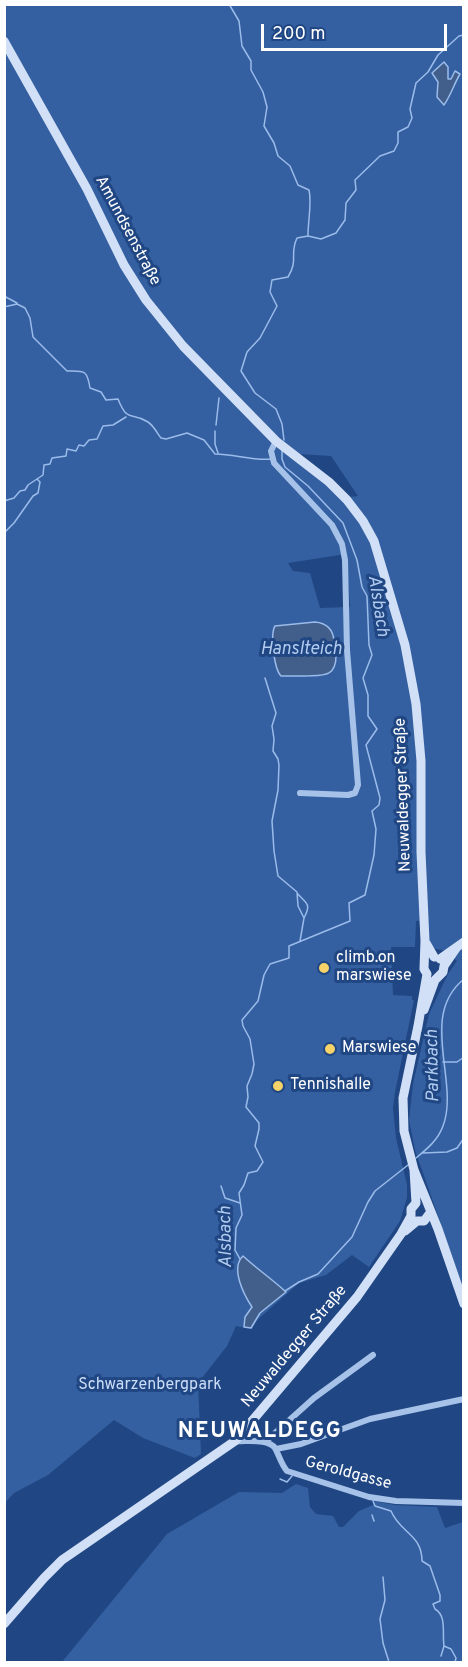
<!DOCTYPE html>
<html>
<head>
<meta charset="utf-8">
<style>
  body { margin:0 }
  #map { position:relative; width:468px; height:1667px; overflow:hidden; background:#204783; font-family:Overpass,sans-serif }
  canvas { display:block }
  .frame { position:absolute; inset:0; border:6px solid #fff; pointer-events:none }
  .scale { position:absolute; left:261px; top:24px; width:186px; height:27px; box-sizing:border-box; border:3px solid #fff; border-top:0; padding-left:8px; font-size:18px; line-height:21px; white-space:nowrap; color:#fff; -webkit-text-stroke:4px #204783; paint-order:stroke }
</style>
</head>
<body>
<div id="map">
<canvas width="468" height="1667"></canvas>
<div class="frame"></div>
<div class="scale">200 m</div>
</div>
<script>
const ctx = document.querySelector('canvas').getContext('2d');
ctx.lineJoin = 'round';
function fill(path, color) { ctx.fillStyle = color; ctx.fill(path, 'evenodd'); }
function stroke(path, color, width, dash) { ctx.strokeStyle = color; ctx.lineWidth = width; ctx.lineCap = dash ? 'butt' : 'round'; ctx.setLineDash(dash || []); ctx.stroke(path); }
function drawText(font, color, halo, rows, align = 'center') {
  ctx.font = font + ' Overpass,sans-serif'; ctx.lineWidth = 6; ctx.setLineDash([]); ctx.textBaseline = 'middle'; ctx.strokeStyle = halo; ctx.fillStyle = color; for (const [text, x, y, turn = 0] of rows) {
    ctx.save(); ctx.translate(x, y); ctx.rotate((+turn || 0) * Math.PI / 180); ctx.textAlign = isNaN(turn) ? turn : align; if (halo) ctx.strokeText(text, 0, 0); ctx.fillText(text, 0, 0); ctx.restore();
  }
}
fill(new Path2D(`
  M5,5H463V1287L415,1150L409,1120L413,1084L429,1014L448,974L457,961L446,951L432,948L429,942L428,920L416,921L415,947H391L393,995L412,996V1000H414L395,1092L393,1108L396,1138L407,1185V1198L400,1221L369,1267L352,1255L326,1275L299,1283L257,1320L252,1329L236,1326L227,1346L198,1383L201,1454L195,1458L143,1438L114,1420L48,1475L14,1493L5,1503ZM444,62L448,67V79H451L449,99L437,97L438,82ZM299,454L331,456L358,496L350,497ZM346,554L350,607L320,608L310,573L293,571L288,563ZM315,622L324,623L330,628L329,651L319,676H283L277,671L272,636L278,625L284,626Z
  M296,1484L308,1488L310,1507L316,1514L333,1516L339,1527H343L359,1511L373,1505V1501L395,1505L437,1507L445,1528L463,1522V1662H62L167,1534L239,1492L282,1493Z`), '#3460a1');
const water = new Path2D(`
  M444,62L448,67V79H451L455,71L460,74C454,84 451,95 444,105L437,97L438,82L432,73Z
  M315,622C327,623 333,629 334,641L330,645L329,651L336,656C336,678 322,675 305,676C297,676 289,676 281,676C274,669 270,634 275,626Z
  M243,1256C257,1269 272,1279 286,1292L260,1313L251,1328L244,1327L245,1317L252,1307C244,1295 230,1268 243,1256Z`);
fill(water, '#425e8a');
stroke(water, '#9bbcea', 1.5);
stroke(new Path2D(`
  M229,4L239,21L242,46L251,61V70L263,92L267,107L264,126L274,143L278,156L290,166L298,185L309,190C312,203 308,221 308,235
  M4,296L17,303
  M4,307L17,304L25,308L30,318L33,337L67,371C84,371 87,369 90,388L101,392L106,400L118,399C128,424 131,411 148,422C154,426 157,433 161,438L166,439L187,433L204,440L215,454C235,454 252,461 272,459
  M216,425L219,398
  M215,431V444L218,453
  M284,440L282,424L276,409L255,393L241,371L247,352L260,338L277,306L270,292L272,280L288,277C299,259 289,255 297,238L308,236L321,239L336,233L345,220L346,203L356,190L355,180L380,156L394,151L398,143V132L408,127L412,118L410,109L416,83L428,72L438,55L459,36L464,35
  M4,501L14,498L20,491L25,490L28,485L43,475L44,465L50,464L52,458L66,456L67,449L76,451L79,445L84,446L89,440L97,439L103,426L113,425L126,417
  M4,533L14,523L33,496L38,493L40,482L37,479
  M265,678L276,713L272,726L274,739L273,751L278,759L279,765L278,790L272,821L274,851L278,876L297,892L298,906L304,918L300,941
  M297,893C306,904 312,903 304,918
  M443,1062H457L464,1057
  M423,1153L447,1152L457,1148L464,1138
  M416,1158C427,1149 438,1140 443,1126C460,1082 418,1016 464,979
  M221,1186L225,1198L240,1203
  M240,1259L235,1250L236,1228L242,1215L239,1193L244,1185L248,1173L257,1171L263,1162L255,1146L259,1129V1123L246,1107L248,1097L247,1086L252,1074L254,1064L250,1039L243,1026L242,1020L258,1001L264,975L270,964L289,958V946L350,921L349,903L365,895L374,855L376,829L372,811L379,805L380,798L366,745L377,729L368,716V695L363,678L372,655L369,645L367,596L362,587L357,560L343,523L308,486L285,467L282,459V451
  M285,1291L299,1282L318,1274L352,1237L368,1202L375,1191L408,1165
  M280,1479L287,1482L292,1476
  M373,1501L375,1506L391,1511C400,1533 422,1534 422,1561L430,1566L440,1595V1601L433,1604L435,1609C447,1616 442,1633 444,1646L451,1649L456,1658L455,1662
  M372,1515L374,1521
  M383,1577L385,1600L380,1619L383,1643L389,1662
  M441,1656L444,1646`), '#9bbcea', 1.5);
stroke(new Path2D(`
  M276,441L271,451L274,463L332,525L342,544L345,560L347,650L358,785L355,793L348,795L300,793
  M235,1441C246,1442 268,1438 275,1448C279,1455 281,1464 287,1471L369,1497L396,1501L464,1503
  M265,1442L314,1398L373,1355
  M276,1449L301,1444L370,1419L464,1399`), '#a7c2e9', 6);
stroke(new Path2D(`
  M4,41L87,189L124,265L146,300L183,346L276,441L329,482L347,500L363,521L374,541L405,645L416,704L421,761V852L425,941L424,969L427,974
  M426,943L434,957
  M440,959L464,942
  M427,974L418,1026L403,1098L404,1131L414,1170L438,1229L464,1304
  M424,1010L435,980L443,972L444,966L457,947
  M405,1231L417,1221H424L430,1213
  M4,1624L44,1578L62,1560L235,1441L357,1297L401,1234L411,1216V1209L416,1203L414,1170`), '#d2e0f7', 9);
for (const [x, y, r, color] of [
  [324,968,6,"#f6d368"],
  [330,1049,6,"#f6d368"],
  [278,1086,6,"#f6d368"]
]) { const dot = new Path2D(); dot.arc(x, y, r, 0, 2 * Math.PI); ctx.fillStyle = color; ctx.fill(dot); stroke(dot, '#204783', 2); }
drawText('16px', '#fff', '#204783', [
  ["Amundsenstraße",127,231,62],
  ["Neuwaldegger Straße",404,795,-92],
  ["Neuwaldegger Straße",295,1347,-50],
  ["Geroldgasse",348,1474,15]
]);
drawText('16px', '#fff', '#204783', [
  ["climb.on",336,959],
  ["marswiese",336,977],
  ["Marswiese",342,1049],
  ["Tennishalle",290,1086]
], 'left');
drawText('16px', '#cbddf7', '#204783', [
  ["Schwarzenbergpark",150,1386]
]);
drawText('italic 18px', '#b2ccf0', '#204783', [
  ["Alsbach",377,606,81],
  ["Hanslteich",301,650],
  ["Parkbach",434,1066,-91],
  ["Alsbach",227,1237,-91]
]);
ctx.letterSpacing = '1.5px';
drawText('bold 22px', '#fff', '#204783', [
  ["NEUWALDEGG",260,1433]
]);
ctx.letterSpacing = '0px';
</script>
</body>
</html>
